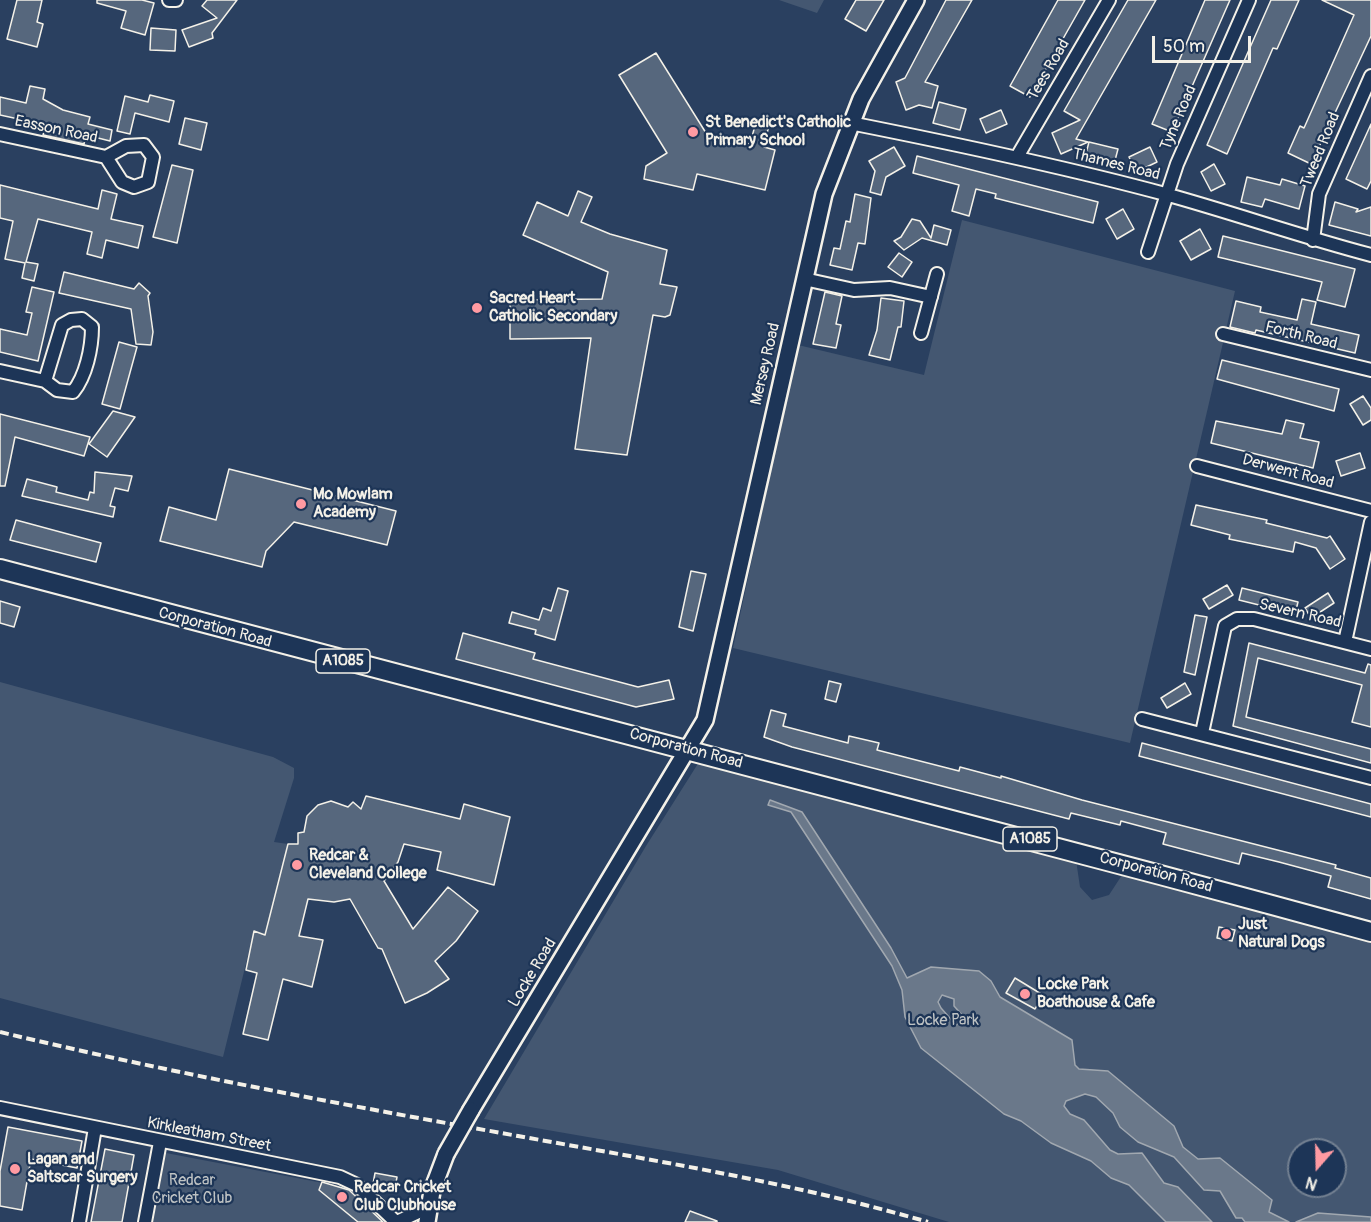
<!DOCTYPE html>
<html>
<head>
<meta charset="utf-8">
<style>
  body { margin:0 }
  #map { position:relative; width:1371px; height:1222px; overflow:hidden; background:#2a4060; font-family:Pangolin,sans-serif }
  canvas { display:block }
  .north { position:absolute; left:1287px; top:1138px; width:60px; height:60px; box-sizing:border-box; background:#1d3557; border:2px solid #738091; border-radius:50%; rotate:200deg; font-size:16px; font-weight:700; line-height:24px; text-align:center; color:#f4f1e8 }
  .north::after { content:''; display:block; margin:auto; width:21px; height:27px; background:#ff9aa2; clip-path:polygon(50% 0,100% 100%,50% 72%,0 100%) }
  .scale { position:absolute; left:1152px; top:36px; width:99px; height:27px; box-sizing:border-box; border:3px solid #f4f1e8; border-top:0; padding-left:8px; font-size:18px; line-height:21px; white-space:nowrap; color:#f4f1e8; -webkit-text-stroke:4px #1d3557; paint-order:stroke }
</style>
</head>
<body>
<div id="map">
<canvas width="1371" height="1222"></canvas>
<div class="north">N</div>
<div class="scale">50 m</div>
</div>
<script>
const ctx = document.querySelector('canvas').getContext('2d');
ctx.lineJoin = 'round';
function fill(path, color) { ctx.fillStyle = color; ctx.fill(path, 'evenodd'); }
function stroke(path, color, width, dash) { ctx.strokeStyle = color; ctx.lineWidth = width; ctx.lineCap = dash ? 'butt' : 'round'; ctx.setLineDash(dash || []); ctx.stroke(path); }
function drawText(font, color, halo, rows, align = 'center') {
  ctx.font = font + ' Pangolin,sans-serif'; ctx.lineWidth = 4.5; ctx.setLineDash([]); ctx.textBaseline = 'middle'; ctx.strokeStyle = halo; ctx.fillStyle = color; for (const [text, x, y, turn = 0] of rows) {
    ctx.save(); ctx.translate(x, y); ctx.rotate((+turn || 0) * Math.PI / 180); ctx.textAlign = isNaN(turn) ? turn : align; if (halo) ctx.strokeText(text, 0, 0); ctx.fillText(text, 0, 0); ctx.restore();
  }
}
fill(new Path2D(`
  M779,0H824L817,13Z
  M962,220L1235,291L1130,743L733,648L798,345L924,375Z
  M0,682L273,757L294,768V778L274,842L288,844L265,935L254,931L223,1057L0,998Z
  M699,762L1076,860L1080,887L1092,900L1109,895L1124,872L1371,938V1222H949L778,1170L484,1119L646,846ZM1299,1150H1335V1186H1299Z
  M166,1153L344,1187L383,1222H153Z`), '#445771');
const water = new Path2D(`
  M770,800L802,812L891,948L907,978L931,967L979,971L991,981L1000,997L1072,1040L1075,1065L1079,1069L1108,1071L1174,1126L1183,1147L1198,1159L1220,1158L1272,1200L1269,1212L1289,1222H1245L1242,1218H1236L1220,1191L1204,1190L1174,1157L1138,1142L1120,1127L1113,1113L1096,1097L1085,1094L1066,1101L1064,1106L1070,1114L1084,1120L1110,1150L1118,1154L1142,1153L1164,1183L1178,1187L1212,1222H1166L1129,1185L1111,1178L1091,1161L1051,1143L1021,1121L1004,1114L921,1048L905,1017L902,990L892,966L791,812L768,805ZM942,995L954,999V1006L963,1016L962,1022L956,1025L941,1008L938,1002Z
  M1318,1213L1371,1217V1222H1296Z`);
fill(water, '#6a788a');
stroke(water, '#a1a8b0', 1.5);
const building = new Path2D(`
  M17,0H42L37,22L43,24L37,47L7,39Z
  M97,0H142L154,3L145,35L121,28L126,11L97,3Z
  M207,0H237L212,33L213,38L189,47L182,30L217,18L202,6Z
  M856,0H884L866,31L845,19Z
  M946,0H972L925,82L938,86L932,108L919,105L906,110L896,82L905,78Z
  M1058,0H1085L1030,97L1010,86Z
  M1128,0H1156L1076,139L1088,142L1061,154L1052,133L1080,120L1064,111Z
  M1205,0H1230L1172,132L1152,124Z
  M1271,0H1299L1277,49L1273,48L1227,154L1207,145Z
  M1322,0H1371V36L1311,164L1288,153L1300,126L1304,128L1354,15Z
  M151,28L176,30L175,51L150,50Z
  M656,53L706,133L750,144L756,122L769,125L764,147L775,150L765,190L697,174L693,190L644,179L646,166L667,153L619,75Z
  M30,86L45,89L43,99L63,110L90,117L88,124L112,130L110,141L86,135L84,144L43,135L46,125L0,115V97L26,103Z
  M150,95L174,101L169,122L135,113L130,134L117,131L125,96L148,102Z
  M939,102L966,109L960,130L933,123Z
  M1001,110L1007,124L986,133L980,119Z
  M185,118L207,123L201,150L179,144Z
  M1371,124V181L1367,189L1346,179Z
  M1089,142L1118,149L1113,168L1084,161Z
  M894,147L905,166L886,177L881,195L870,192L875,171L869,161Z
  M1150,147L1157,162L1136,172L1129,157Z
  M917,156L1098,202L1093,223L995,198L996,194L976,189L969,216L952,211L959,185L913,173Z
  M1214,164L1225,184L1211,191L1201,172Z
  M172,165L193,170L177,243L153,237Z
  M1247,177L1280,185L1282,179L1305,186L1299,209L1265,199L1262,207L1241,202Z
  M0,185L98,209L102,190L117,194L111,219L143,226L138,248L106,240L102,258L87,254L92,232L38,219L26,262L38,264L34,281L22,278L25,263L5,259L13,221L0,218Z
  M578,191L592,197L581,222L610,234L667,250L660,284L677,287L670,315L665,317L653,315L627,455L575,449L591,338L510,339V300L602,299L608,272L523,235L537,202L568,216Z
  M855,194L871,198L865,244L858,243L852,270L830,265L834,248L840,249L846,221L850,222Z
  M1335,202L1358,209L1356,212L1371,207V236L1329,225Z
  M1123,209L1134,229L1117,239L1106,219Z
  M912,219L920,221L931,238L934,225L951,230L947,245L922,238L904,250L894,241L901,237Z
  M1200,229L1211,249L1191,260L1180,241Z
  M1223,236L1355,269L1345,307L1317,300L1322,282L1218,257Z
  M899,253L912,262L902,277L888,267Z
  M64,272L134,289L139,283L150,293L148,296L153,332L151,345L136,344L131,309L59,293Z
  M32,287L54,292L38,361L0,352V329L27,335L32,313L26,312Z
  M825,292L842,296L836,324L841,325L836,348L813,344Z
  M881,298L904,301L901,327H898L890,360L869,355L877,330Z
  M1302,299L1316,302L1311,324L1359,335L1355,353L1256,330L1255,333L1230,327L1236,301L1261,307L1260,312L1297,320Z
  M119,342L137,347L120,409L102,404Z
  M1222,360L1339,389L1334,411L1217,379Z
  M1363,396L1371,408V420L1363,425L1350,404Z
  M113,411L135,417L107,457L89,444Z
  M0,414L90,437L84,456L15,437L5,486H0Z
  M1286,420L1304,424L1300,438L1319,442L1313,468L1211,443L1216,421L1282,434Z
  M1360,453L1365,468L1341,476L1336,461Z
  M229,469L396,511L387,545L294,522L266,551L262,567L160,541L169,507L216,520Z
  M95,472L132,476L128,491L115,488L110,506L115,507L113,517L22,496L27,479L57,487L56,492L88,500L90,492L94,493Z
  M1196,505L1267,520L1266,523L1327,538L1330,536L1345,559L1330,569L1316,548L1295,542L1293,552L1229,539L1230,535L1191,525Z
  M16,520L101,543L96,562L10,540Z
  M691,571L706,574L693,631L679,627Z
  M1227,585L1233,595L1209,609L1203,599Z
  M558,588L568,591L555,640L535,634L536,630L509,623L512,612L539,620L543,608L551,611Z
  M1242,588L1298,602L1295,614L1239,600Z
  M1328,593L1334,603L1311,618L1305,608Z
  M0,601L20,607L14,627L0,623Z
  M1195,615L1207,617L1195,675L1184,672Z
  M463,633L535,653L533,659L638,687L669,680L674,699L636,707L456,659Z
  M1249,643L1365,673L1368,664L1371,665V727L1352,722L1362,685L1258,658L1246,717L1371,749V763L1233,726Z
  M829,681L841,684L836,702L825,699Z
  M1185,683L1191,694L1167,708L1161,698Z
  M771,710L786,714L783,726L848,743L849,736L879,743L877,750L959,771L960,767L1001,778V776L1082,800L1336,865L1335,868L1371,878V899L1328,887L1331,876L1279,862L1242,853L1239,864L1163,844L1166,833L1121,821L1120,825L1071,813L1069,819L792,747L764,737Z
  M1142,743L1371,804V817L1139,756Z
  M366,796L460,819L464,804L510,817L494,885L437,870L441,852L404,844L398,862L384,881L413,929L448,887L478,911L456,941L435,961L449,979L427,993L405,1003L382,949L378,948L350,899L334,902L308,899L299,936L323,940L312,987L283,979L268,1040L243,1034L257,973L246,970L254,931L265,935L288,844H298V833L304,832L307,816L318,805L331,801L348,807L353,802L361,809Z
  M1219,927L1235,930L1232,941L1217,938Z
  M1015,978L1043,995L1035,1009L1006,993Z
  M8,1127L82,1141L77,1168L31,1159L22,1210L0,1206V1171Z
  M105,1149L134,1155L122,1222H91Z
  M375,1173L397,1177L395,1188L373,1184Z
  M322,1182L349,1190L383,1222H358L319,1190Z
  M690,1211L717,1221V1222H685Z`);
fill(building, '#56677d');
stroke(building, '#f4f1e8', 1.5);
const minor = new Path2D(`
  M169,0H176
  M850,123C956,144 1061,166 1165,194C1234,213 1302,237 1371,255
  M0,134L106,157L126,146L144,145L153,157L148,182L134,187L122,182L106,157
  M1017,157L1109,0
  M1313,240L1319,194L1371,76
  M1148,252L1177,164L1249,0
  M804,279L854,290L890,288L931,297
  M921,333L937,274
  M1223,334L1371,370
  M0,371L45,381L57,390L73,392C86,376 92,348 92,327L82,319L71,320L62,325L45,381
  M1197,466L1371,511
  M1345,642L1371,522
  M1142,719L1371,778
  M1202,733L1225,626L1237,619H1254L1371,649
  M0,1108L340,1177L357,1185L396,1222
  M79,1222L95,1128
  M145,1222L160,1142
  M397,1222L429,1207`);
const tertiary = new Path2D(`
  M471,1110L705,720L824,194L861,99L916,0
  M427,1222L432,1191L446,1154`);
const primary = new Path2D(`
  M0,569C456,693 915,807 1371,932`);
stroke(minor, '#f4f1e8', 16);
stroke(tertiary, '#f4f1e8', 20);
stroke(primary, '#f4f1e8', 22);
stroke(minor, '#1d3557', 12);
stroke(tertiary, '#1d3557', 15);
stroke(primary, '#1d3557', 18);
stroke(new Path2D(`
  M0,1032C171,1073 345,1105 518,1136C656,1161 794,1183 928,1222`), '#f4f1e8', 4, [9, 4.5]);
const tertiaryBridge = new Path2D(`
  M446,1154L471,1110`);
stroke(tertiaryBridge, '#f4f1e8', 20, []);
stroke(tertiaryBridge, '#1d3557', 15);
for (const [x, y, r, color] of [
  [693,132,6,"#ff9aa2"],
  [477,308,6,"#ff9aa2"],
  [301,504,6,"#ff9aa2"],
  [297,865,6,"#ff9aa2"],
  [1226,934,6,"#ff9aa2"],
  [1025,994,6,"#ff9aa2"],
  [15,1169,6,"#ff9aa2"],
  [342,1197,6,"#ff9aa2"]
]) { const dot = new Path2D(); dot.arc(x, y, r, 0, 2 * Math.PI); ctx.fillStyle = color; ctx.fill(dot); stroke(dot, '#1d3557', 2); }
for (const [x, y, w] of [
  [343,661,54],
  [1030,839,54]
]) { const box = new Path2D(); box.roundRect(x - w / 2, y - 12, w, 24, 4.5); ctx.fillStyle = '#1d3557'; ctx.fill(box); stroke(box, '#f4f1e8', 1.5); }
drawText('bold 15px', '#f4f1e8', null, [
  ["A1085",343,661],
  ["A1085",1030,839]
]);
drawText('16px', '#f4f1e8', '#1d3557', [
  ["Tees Road",1049,70,-60],
  ["Tyne Road",1179,118,-67],
  ["Easson Road",56,130,12],
  ["Tweed Road",1321,150,-68],
  ["Thames Road",1116,165,14],
  ["Forth Road",1301,336,14],
  ["Mersey Road",766,364,-77],
  ["Derwent Road",1288,472,15],
  ["Severn Road",1300,614,13],
  ["Corporation Road",215,628,15],
  ["Corporation Road",686,749,15],
  ["Corporation Road",1156,873,15],
  ["Locke Road",533,973,-59],
  ["Kirkleatham Street",209,1135,11]
]);
drawText('bold 16px', '#f4f1e8', '#1d3557', [
  ["St Benedict's Catholic",705,123],
  ["Primary School",705,141],
  ["Sacred Heart",489,299],
  ["Catholic Secondary",489,317],
  ["Mo Mowlam",313,495],
  ["Academy",313,513],
  ["Redcar &",309,856],
  ["Cleveland College",309,874],
  ["Just",1238,925],
  ["Natural Dogs",1238,943],
  ["Locke Park",1037,985],
  ["Boathouse & Cafe",1037,1003],
  ["Lagan and",27,1160],
  ["Saltscar Surgery",27,1178],
  ["Redcar Cricket",354,1188],
  ["Club Clubhouse",354,1206]
], 'left');
drawText('16px', '#bfc3c4', '#1d3557', [
  ["Locke Park",943,1021],
  ["Redcar",192,1181],
  ["Cricket Club",192,1199]
]);
</script>
</body>
</html>
